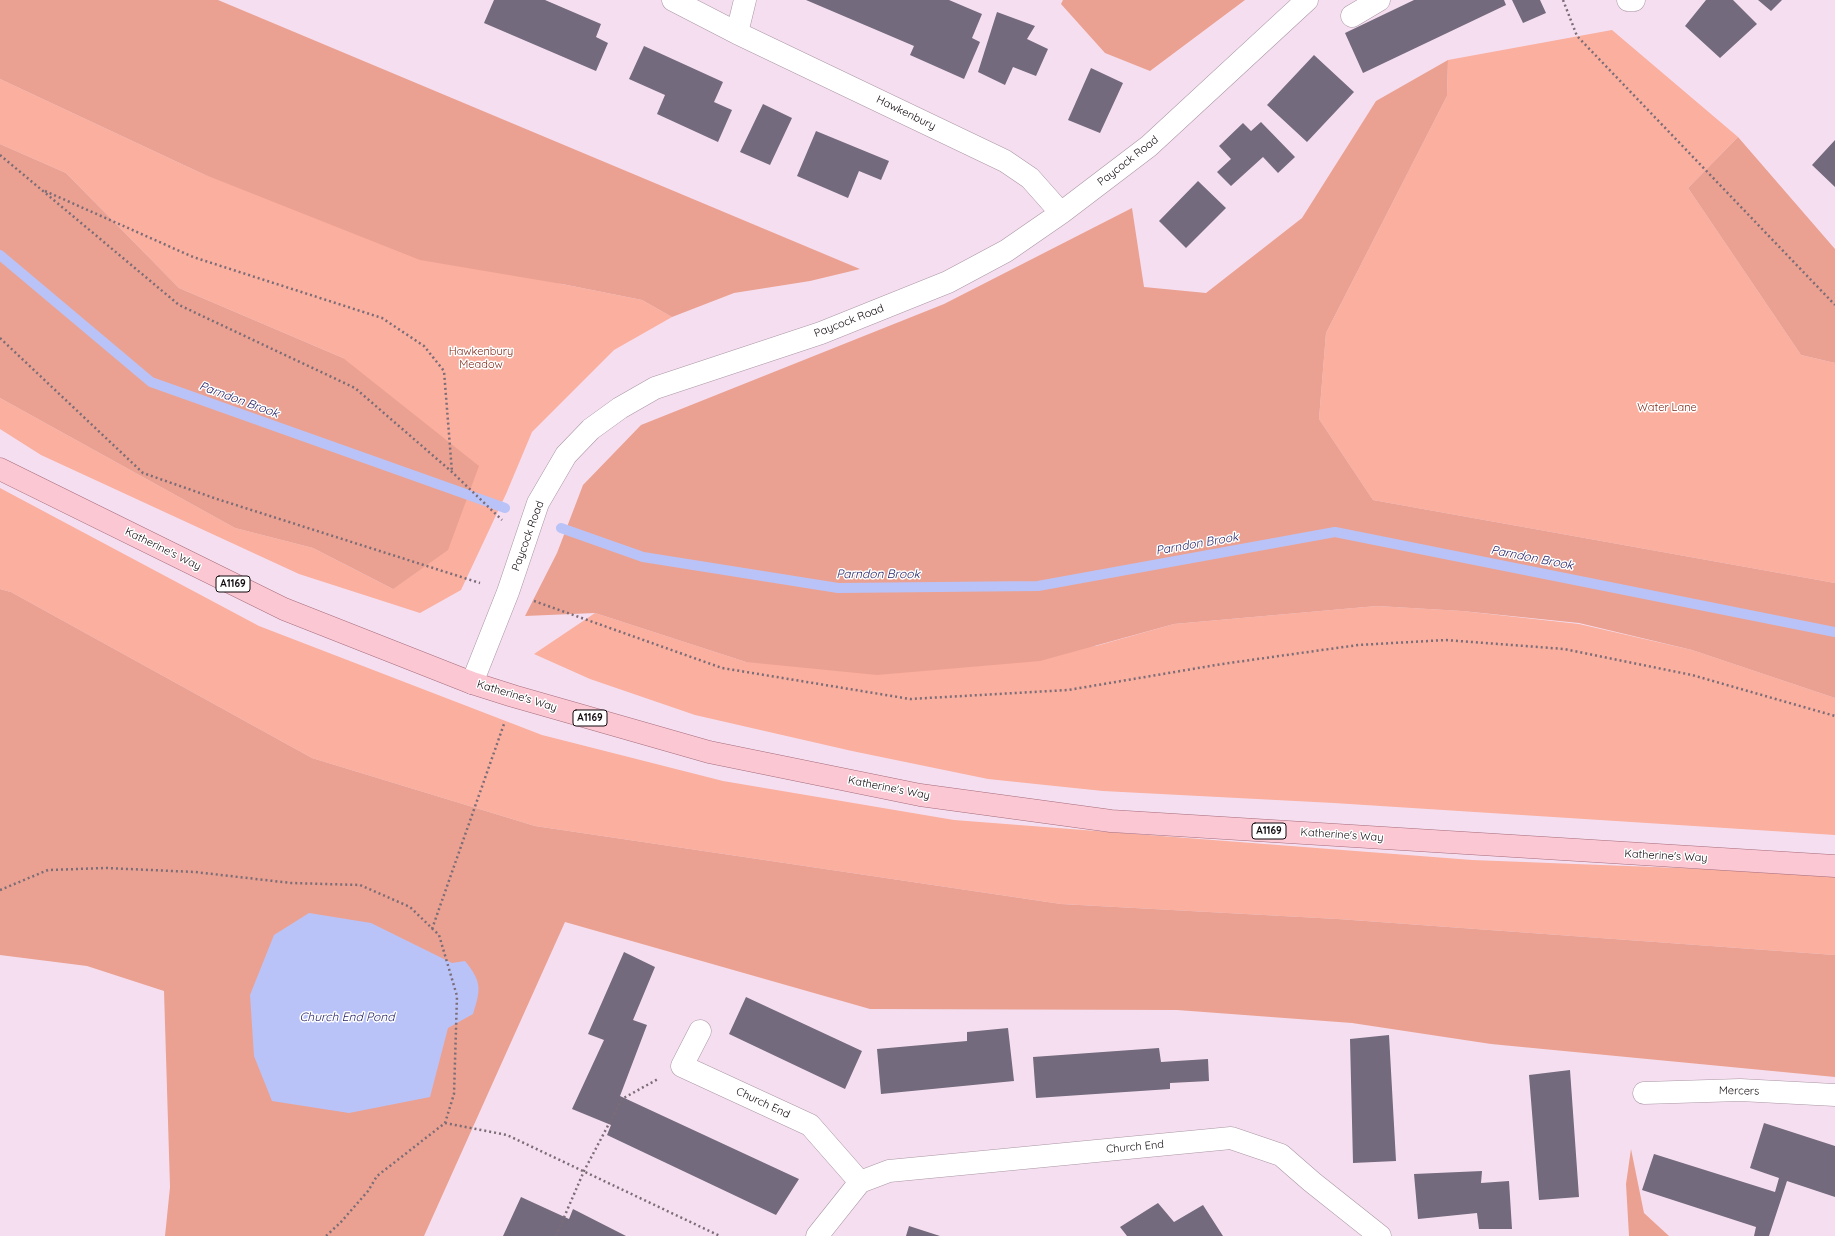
<!DOCTYPE html>
<html>
<head>
<meta charset="utf-8">
<style>
  body { margin:0 }
  canvas { display:block; background:#f5deef }
</style>
</head>
<body>
<canvas width="1835" height="1236"></canvas>
<script>
const ctx = document.querySelector('canvas').getContext('2d');
ctx.lineJoin = 'round';
function fill(path, color) { ctx.fillStyle = color; ctx.fill(path, 'evenodd'); }
function stroke(path, color, width, dash) { ctx.strokeStyle = color; ctx.lineWidth = width; ctx.lineCap = dash ? 'butt' : 'round'; ctx.setLineDash(dash || []); ctx.stroke(path); }
function drawText(font, color, halo, rows, align = 'center') {
  ctx.font = font + ' Quicksand,sans-serif'; ctx.lineWidth = 3; ctx.setLineDash([]); ctx.textBaseline = 'middle'; ctx.strokeStyle = halo; ctx.fillStyle = color; for (const [text, x, y, turn = 0] of rows) {
    ctx.save(); ctx.translate(x, y); ctx.rotate((+turn || 0) * Math.PI / 180); ctx.textAlign = isNaN(turn) ? turn : align; if (halo) ctx.strokeText(text, 0, 0); ctx.fillText(text, 0, 0); ctx.restore();
  }
}
fill(new Path2D(`
  M1612,30L1738,137L1688,188L1801,355L1835,363V583L1373,500L1319,419L1326,333L1447,96L1448,60Z
  M0,79L203,174L562,284L642,300L672,317L614,350L532,432L506,494L461,590L420,613L299,574L41,455L0,429V398L235,528L313,548L393,589L343,358L179,288L66,173L0,144Z
  M0,488L259,626L542,735L723,781L954,820L1472,860L1835,874V955L1338,919L1061,904L535,826L312,758L11,592L0,589Z
  M1377,606L1462,611L1579,624L1692,650L1835,698V835L1334,803L1103,791L988,779L852,751L695,715L590,679L534,654L595,613L746,662L1096,646L1174,624Z`), '#faaf9f');
fill(new Path2D(`
  M0,0H218L860,269L810,281L734,293L672,317L642,300L562,284L420,260L203,174L0,79Z
  M1063,0H1245L1150,71L1105,53L1061,4Z
  M1448,60L1447,96L1326,333L1319,419L1373,500L1835,583V698L1692,650L1579,623L1462,611L1377,606L1174,624L1040,661L877,675L746,662L595,613L525,616L557,553L583,485L641,425L944,304L1132,208L1144,287L1206,293L1302,218L1376,101Z
  M1738,137L1835,249V363L1801,355L1688,188Z
  M0,144L66,173L179,288L343,358L479,466L448,550L393,589L313,548L235,528L0,398Z
  M0,589L11,592L312,758L535,826L1061,904L1338,919L1835,955V1077L1491,1044L1352,1023L1177,1010L870,1009L565,922L424,1236H165L170,1187L164,991L87,966L0,955Z
  M1631,1149L1644,1213L1669,1236H1629L1626,1184Z`), '#eba191');
fill(new Path2D(`
  M309,913L371,923L452,963L465,961C482,982 481,989 473,1014L448,1028L430,1097L349,1113L272,1101L254,1056L250,995L274,935Z`), '#bac3f8');
stroke(new Path2D(`
  M0,255L151,382L505,508
  M561,528L643,557L838,588L1038,586L1335,532L1835,632`), '#bac3f8', 10);
fill(new Path2D(`
  M494,0H545L601,24L596,37L608,43L596,71L484,23Z
  M806,0H949L982,14L972,38L980,42L964,79L910,55L914,46Z
  M1414,0H1504L1506,5L1363,73L1345,33Z
  M1512,0H1540L1546,13L1523,23Z
  M1706,0H1733L1757,24L1720,58L1685,26Z
  M1758,0H1782L1771,11Z
  M997,12L1035,26L1027,39L1048,49L1036,76L1013,67L1005,85L978,72Z
  M644,46L723,82L714,102L732,110L718,142L657,114L665,95L629,79Z
  M1314,55L1354,92L1307,142L1267,105Z
  M1091,68L1123,83L1100,133L1068,120Z
  M763,104L792,118L770,165L740,152Z
  M1261,122L1295,157L1278,173L1263,157L1231,186L1217,172L1231,159L1219,146L1243,123L1251,131Z
  M816,131L889,161L881,180L859,171L848,198L797,176Z
  M1835,140V187L1812,165Z
  M1198,181L1226,208L1186,248L1159,221Z
  M624,952L655,967L633,1020L647,1025L620,1096L799,1179L776,1215L607,1135L611,1125L572,1109L604,1040L588,1034Z
  M746,997L862,1051L845,1089L729,1034Z
  M1008,1028L1014,1081L881,1094L877,1049L967,1041V1032Z
  M1389,1035L1396,1161L1353,1163L1350,1039Z
  M1159,1048L1161,1062L1208,1059L1209,1081L1170,1083V1089L1036,1098L1033,1057Z
  M1570,1070L1579,1197L1539,1200L1529,1075Z
  M1764,1123L1835,1146V1197L1787,1181L1769,1236H1754L1756,1227L1642,1190L1654,1154L1775,1192L1779,1178L1750,1168Z
  M1482,1171L1481,1183L1509,1181L1512,1229H1479L1477,1213L1418,1219L1414,1174Z
  M521,1197L569,1219L573,1209L626,1236H503Z
  M1158,1203L1174,1222L1203,1205L1223,1236H1127L1120,1227Z
  M909,1226L940,1236H906Z`), '#736a7e');
const minor = new Path2D(`
  M673,0L737,33L1005,161L1030,178L1061,213
  M1628,0H1634
  M1352,16L1379,0
  M737,33L745,0
  M472,683L508,592L538,503L566,455L591,429L620,408L655,388L821,333L948,282L1006,251L1061,213L1149,146L1307,0
  M700,1031L682,1066L810,1125L860,1182
  M1644,1093L1740,1090L1835,1095
  M817,1236L860,1182L889,1171L1231,1138L1281,1155L1312,1182L1380,1236`);
const primary = new Path2D(`
  M0,469L284,609L472,683L513,696L709,752L920,795L1111,821L1835,866`);
stroke(minor, '#aa96a5', 23);
stroke(primary, '#a66c7b', 23);
stroke(new Path2D(`
  M1563,0L1577,36L1835,305
  M0,155L179,305L355,388L452,472L502,520
  M45,191L193,257L382,318L424,346L444,371L452,472
  M0,338L143,473L217,499L480,583
  M534,601L722,668L910,699L1068,690L1222,664L1358,645L1446,640L1564,649L1692,675L1835,716
  M0,890L48,870L106,868L195,872L291,883L360,885L410,907L439,935L457,996L454,1094L445,1123L377,1176L368,1191L341,1222L326,1236
  M432,929L504,724
  M445,1123L507,1135L720,1236
  M556,1236L584,1171L622,1099L658,1079`), '#7b6d77', 2.5, [2, 3]);
stroke(minor, '#fff', 22);
stroke(primary, '#fac7d3', 22);
for (const [x, y, w] of [
  [233,584,34],
  [590,718,34],
  [1269,831,34]
]) { const box = new Path2D(); box.roundRect(x - w / 2, y - 8, w, 16, 3); ctx.fillStyle = '#fff'; ctx.fill(box); stroke(box, '#10090e', 1); }
drawText('bold 10px', '#10090e', null, [
  ["A1169",233,584],
  ["A1169",590,718],
  ["A1169",1269,831]
]);
drawText('11px', '#10090e', '#fff', [
  ["Hawkenbury",906,113,26],
  ["Paycock Road",1128,161,-38],
  ["Paycock Road",849,321,-21],
  ["Paycock Road",528,536,-70],
  ["Katherine's Way",163,549,26],
  ["Katherine's Way",517,696,17],
  ["Katherine's Way",889,788,11],
  ["Katherine's Way",1342,835,4],
  ["Katherine's Way",1666,856,3],
  ["Mercers",1739,1091,1],
  ["Church End",763,1103,25],
  ["Church End",1135,1147,-5]
]);
drawText('11px', '#7d2616', '#fff', [
  ["Hawkenbury",481,352],
  ["Meadow",481,365],
  ["Water Lane",1667,408]
]);
drawText('italic 12px', '#1d1b63', '#fff', [
  ["Parndon Brook",239,400,20],
  ["Parndon Brook",1197,544,-10],
  ["Parndon Brook",1532,558,11],
  ["Parndon Brook",878,574],
  ["Church End Pond",347,1017]
]);
</script>
</body>
</html>
